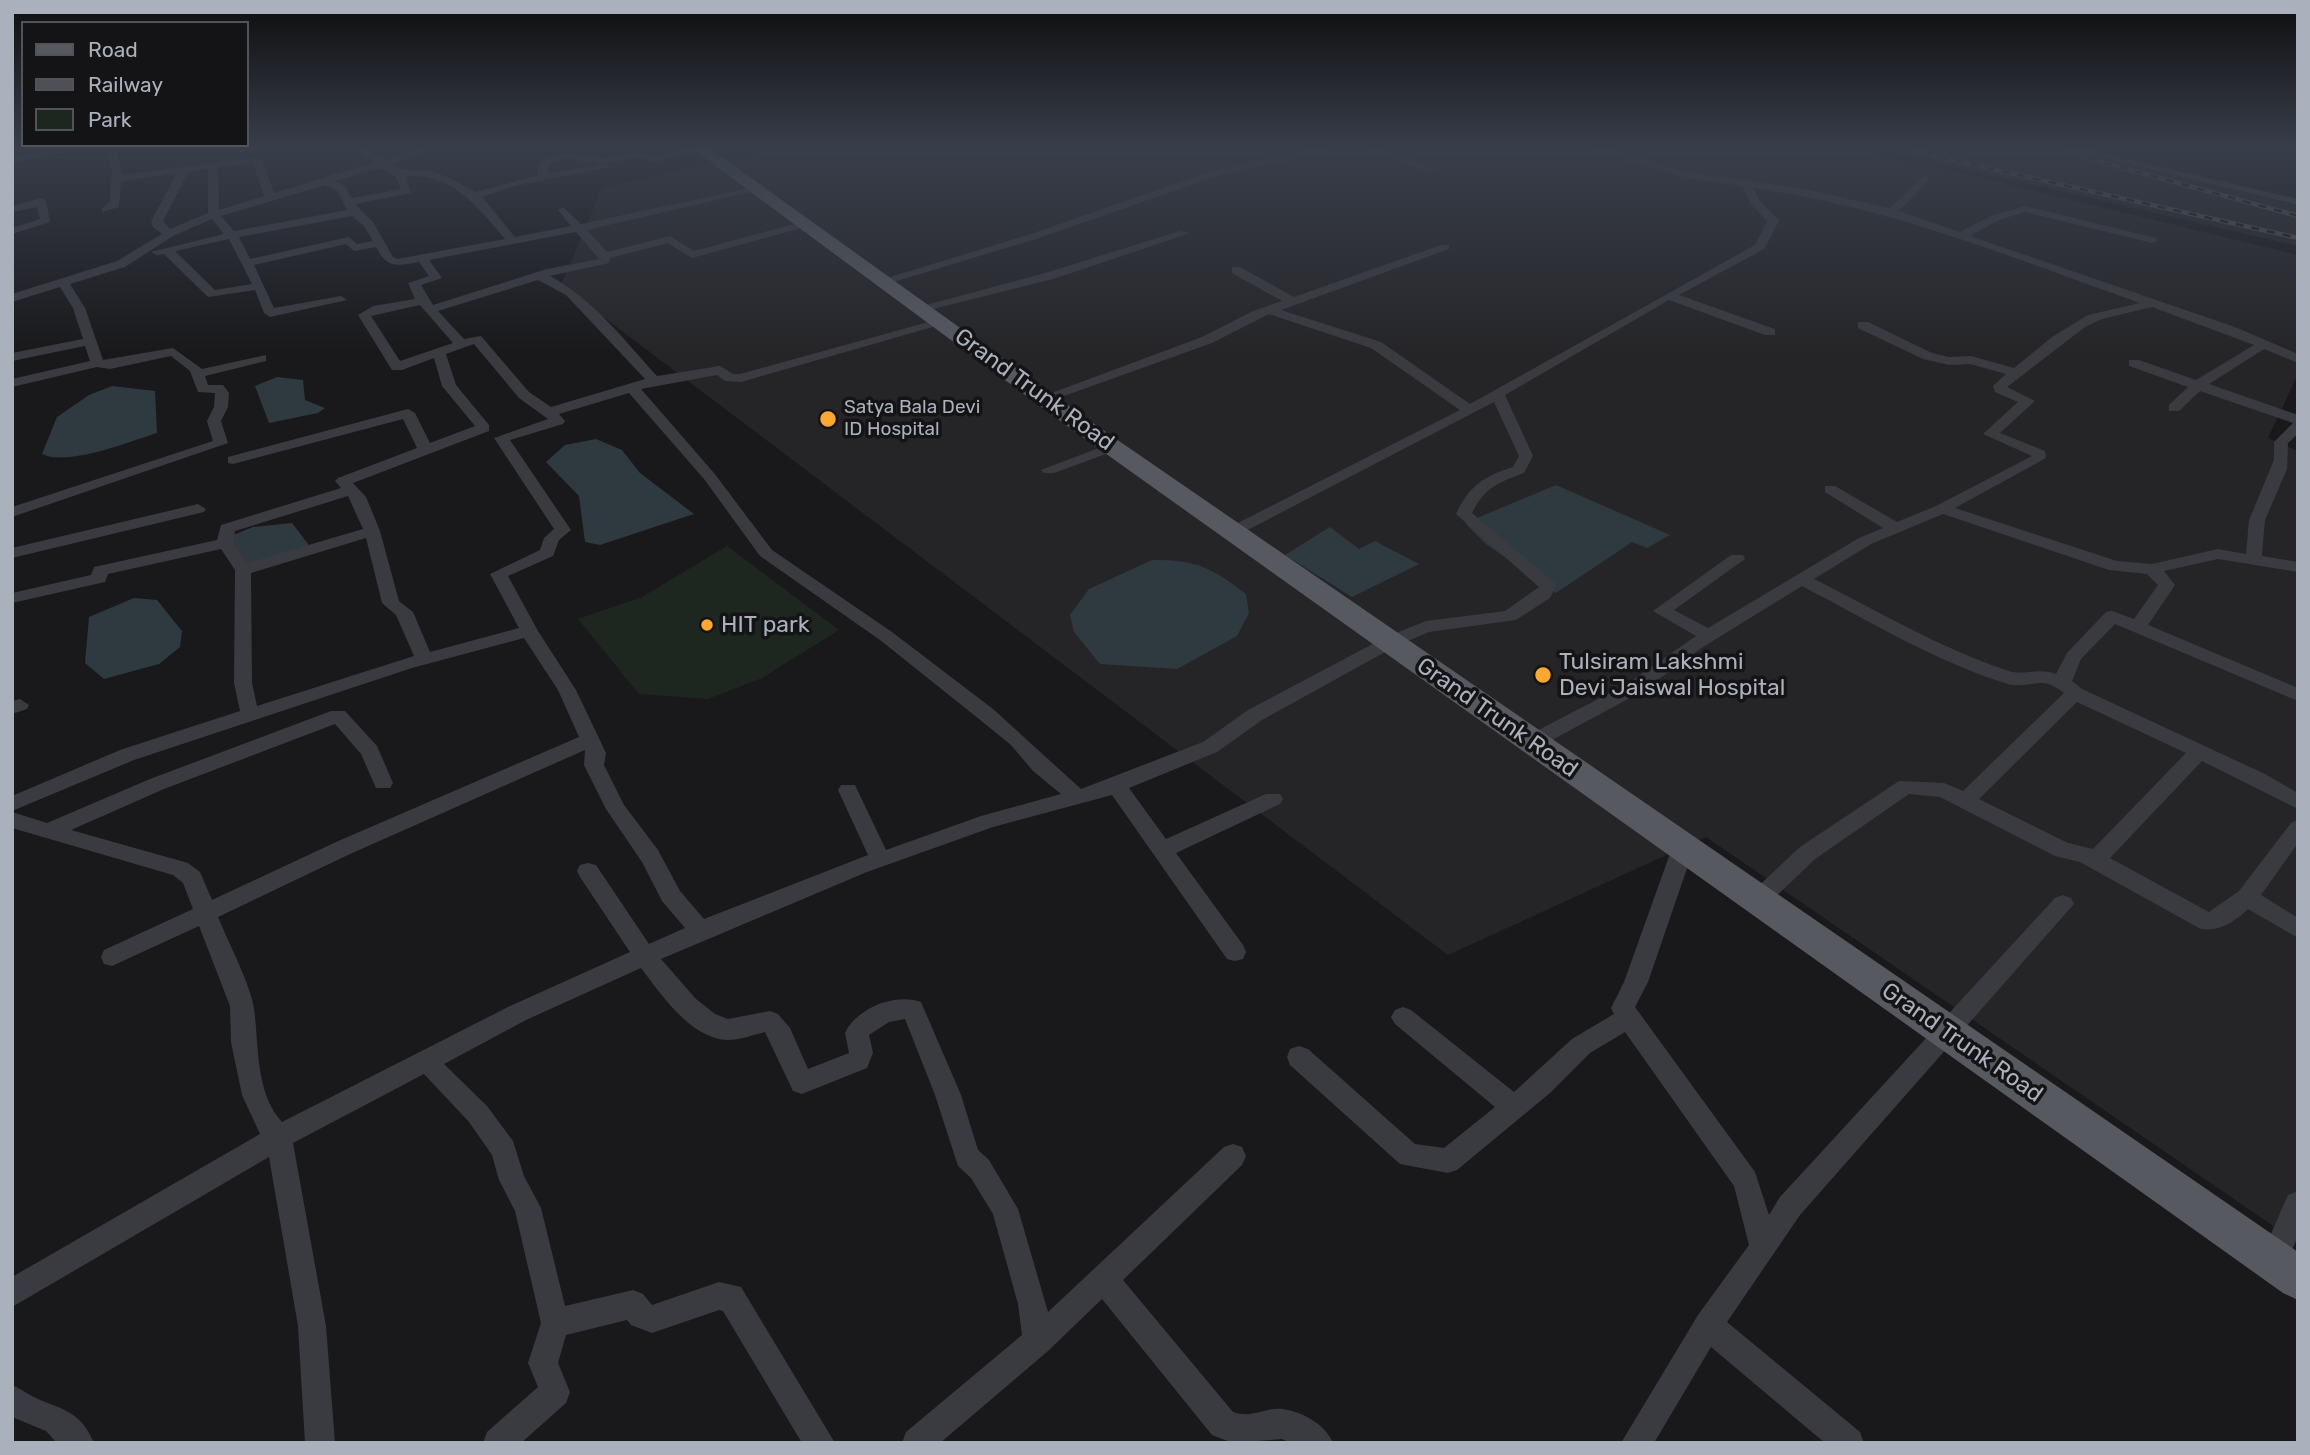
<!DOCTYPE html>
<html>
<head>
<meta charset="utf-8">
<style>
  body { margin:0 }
  #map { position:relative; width:2310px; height:1455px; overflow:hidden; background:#19191b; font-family:Rubik,sans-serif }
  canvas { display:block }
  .frame { position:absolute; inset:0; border:14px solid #abb1bc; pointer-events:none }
  .legend { position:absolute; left:21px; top:21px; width:228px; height:126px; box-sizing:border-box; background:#141416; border:2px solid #505358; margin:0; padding:9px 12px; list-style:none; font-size:21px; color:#abb1bc }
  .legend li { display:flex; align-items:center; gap:14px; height:35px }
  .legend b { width:35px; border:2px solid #505358 }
</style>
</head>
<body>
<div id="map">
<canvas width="2310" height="1455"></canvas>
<div class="frame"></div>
<ul class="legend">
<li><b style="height:9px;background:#565960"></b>Road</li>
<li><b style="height:9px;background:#4d5056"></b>Railway</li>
<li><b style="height:19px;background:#1e271f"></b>Park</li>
</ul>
</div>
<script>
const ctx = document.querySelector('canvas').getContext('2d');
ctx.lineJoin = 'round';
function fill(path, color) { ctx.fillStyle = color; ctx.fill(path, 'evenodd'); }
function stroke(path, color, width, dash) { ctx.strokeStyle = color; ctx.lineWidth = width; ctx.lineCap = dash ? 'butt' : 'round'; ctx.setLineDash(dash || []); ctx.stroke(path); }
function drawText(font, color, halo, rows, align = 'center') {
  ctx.font = font + ' Rubik,sans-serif'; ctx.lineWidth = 7; ctx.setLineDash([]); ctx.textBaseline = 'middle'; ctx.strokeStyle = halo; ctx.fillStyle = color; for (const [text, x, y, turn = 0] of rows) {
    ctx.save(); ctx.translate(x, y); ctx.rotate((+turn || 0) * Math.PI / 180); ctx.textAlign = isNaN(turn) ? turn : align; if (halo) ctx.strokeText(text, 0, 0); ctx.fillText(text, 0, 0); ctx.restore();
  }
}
fill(new Path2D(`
  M750,150H1866L2298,255V374L2268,438L2298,451V1243L1706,837L1448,955L561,285L602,188L754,153Z
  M1884,150H2085L2298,206V246Z`), '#252528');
fill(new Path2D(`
  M727,546L839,630L762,678L708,699L639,694L578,619L642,597Z`), '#1e271f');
fill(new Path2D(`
  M277,377L303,380L305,400L325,408L318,413L269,423L255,386Z
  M112,386L155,391L157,433C131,441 67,467 42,454L57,417L89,395Z
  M596,439L622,450L640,473L694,514L600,545L585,542L579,496L546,462L565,445Z
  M1556,485L1670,535L1647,548L1632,542L1556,593L1486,544L1465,523Z
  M292,523L312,549L234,568L223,539L253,527Z
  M1330,527L1359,549L1375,541L1419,564L1352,597L1285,555Z
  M1152,560C1198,560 1210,567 1246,594L1249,613L1237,636L1177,669L1100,664L1074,632L1070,615L1089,589Z
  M134,598L157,600L182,631L180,647L159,664L104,679L85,663L89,617Z`), '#2e3a40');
fill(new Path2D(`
  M53,150H75L12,163V157Z
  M107,150H117L122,175L261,157L274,193L375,162L354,150H366L386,159L417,150H432L390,165C405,173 418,168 434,172C449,176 462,185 476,192L538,175L537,167L542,159L566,153L603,158L637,152L654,156L682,150H700L654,162L637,158L603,164L566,159L550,163L548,173L605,164L610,167L514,186L482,197L515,237L571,226L558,210L563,207L581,224L759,186V190L587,230L607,252L670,236L694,251L805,221L811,224L809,226L692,258L668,243L610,258L609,263L550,276C593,299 624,340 657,376L720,366L733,374H740L943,318V324L741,382L725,381L717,375L641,389L714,473L772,550L892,632L993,709L1081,789L1203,742L1248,710L1384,638L1426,621L1505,611L1539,587L1456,514C1469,486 1484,476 1513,467L1519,456L1494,402L1238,535H1226V529L1460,410L1371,348L1269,314L1212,343L1050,401L1038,398L1202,337L1253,311L1282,301L1232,273V267H1240L1294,297L1441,245H1449V249L1281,310L1381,342L1470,404L1755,245L1767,221L1751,204L1742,186L1687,178L1593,150H1609L1688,172L1799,188L1890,208L1925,175L1930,178L1929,180L1899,211L1960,232L1991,216L2025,206L2156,238L2158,240L2152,243L2025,212L1999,220L1970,236L2235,327L2298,354V363L2264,349L2209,384L2298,415V434L2288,443L2287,469L2265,520L2262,553V556L2298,562V572L2218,559L2164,571L2175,585L2148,625L2298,688V701L2115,624L2081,659L2072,681L2082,689L2265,774L2298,793V809L2202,761L2110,858L2209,912L2239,891L2291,823L2298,820V843L2261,895L2298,918V938L2248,909C2236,921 2216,934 2199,928L2080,862L2055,856L1940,797L1909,794L1815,859L1766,906L1758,909L1750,906L1747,900L1750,894L1800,847L1899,781L1944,783L1963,791L2064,693C2040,673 2030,690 2008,684C1936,662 1869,621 1802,586L1703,647L1641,692L1539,747H1525L1522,742L1525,737L1627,684L1696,636L1653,611L1731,555H1743L1745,559L1674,610L1708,628L1859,538L1883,528L1825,492V486H1835L1897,522L1936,506L2032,456L1983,434L2018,402L1995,392L1993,386L2006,374L1970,364L1949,365L1923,359L1858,328V322H1868L1932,353L1949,357L1971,356L2014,368L2052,337L2088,315L2140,303C2011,257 1889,207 1753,188L1760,201L1779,221L1764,249L1679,295L1775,329V335H1765L1669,300L1505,395L1533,456L1524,473C1499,482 1484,488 1472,513L1554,582L1556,586L1550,598L1516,620L1429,632L1396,646L1262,720L1217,752L1129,788L1166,839L1266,794H1280L1283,799L1280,804L1176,853L1243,945L1246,952L1243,959L1235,961L1227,959L1112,795L993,827L867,872L661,959L696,999L715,1014L728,1019L770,1011L778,1014L790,1028L808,1069L849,1053L845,1033C857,1008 895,993 921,1002L961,1095L978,1150L989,1160L1018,1209L1048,1312L1224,1147L1233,1144L1242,1147L1246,1156L1242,1165L1123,1280L1233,1412C1252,1419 1265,1407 1283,1409C1303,1412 1326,1425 1333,1443H1291L1282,1439L1233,1443L1212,1435L1102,1299L1048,1351L940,1443H902L906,1432L1022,1335L1018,1304L993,1214L971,1178L958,1166L935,1095L905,1019L889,1022L869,1035L873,1053L867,1068L802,1094L793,1091L765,1032C753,1035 740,1040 727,1040C690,1038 661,994 641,968L526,1020L444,1064L487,1106L513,1141L524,1176L541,1208L565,1306L633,1290L643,1294L652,1305L719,1282L741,1287L835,1443H802L723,1311L719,1310L652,1333L631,1325L627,1320L566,1335L558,1363L570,1392L566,1403L521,1443H483L487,1432L538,1387L528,1363L541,1323L515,1211L499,1180L492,1155L469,1122L424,1074L293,1143L326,1326L335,1443H305L298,1326L269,1157L12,1307V1277L260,1134L242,1095L231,1042L230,1006L199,926L112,966L104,964L101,957L104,950L193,909L183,883L173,875L12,828V812L47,823L150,779L331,711H345L377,746L393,783L390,788H376L361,754L335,724L164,789L71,830L188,863L200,872L212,900L336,842L579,737L558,690L524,638L412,668L134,760L12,811V796L120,750L240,711L234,683L235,570L221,549L108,574L105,582L12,603V593L91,575L94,567L217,540L221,525L341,488L335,481L338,478L417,448L403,419L233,464L228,463V457L408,409L415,413L430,443L475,426L442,386L434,358L402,370H392L358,315L373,306L415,299L408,283L429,276L419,262C397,266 387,269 376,247L354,251L346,244L254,265L274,308L341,296L347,300L270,317L264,313L255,290L208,297L164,254L157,255L151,252L224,234L212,219L173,236L125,267L70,284L85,308L103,360L173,348L202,369L266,355V361L205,376L208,385H223L229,393L228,407L221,421L228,443L12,517V507L213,441L207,421L214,407L215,393L198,392L190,371L171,356L110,369L97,367L12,387V379L90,361L85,346L12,361V353L83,339L73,308L60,287L12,302V294L117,261L162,234L153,227L151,221L177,173L121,181L119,207L102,212V208L110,202L112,169ZM253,163L264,196L219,210L218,167ZM380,168L396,177L401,189L352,198L345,187L335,181ZM208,169V213L170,229L163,221L188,172ZM411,176C455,176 479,208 505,239L397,259L393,257L373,222L355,204L411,193L406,177ZM325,185L337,191L347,210L234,231L221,216ZM352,216L364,226L373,241L357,244L349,237L250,259L239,237ZM576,232L599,259L547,269L433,305L421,285L442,278L429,260ZM229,239L252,284L215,290L175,251ZM538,280L566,295L645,379L551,407L529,392L481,336L464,339L438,311ZM420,305L453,343L400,361L371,316ZM2152,307L2254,345L2196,380L2139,360H2129V366L2188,387L2169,405V411H2179L2200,391L2293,423L2274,442V460L2249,520L2246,554L2218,549L2152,564L2117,561L1955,508L2046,458L2045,451L2000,433L2035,401L2007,387L2085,327L2102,319ZM474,344L519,398L548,419L494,438L554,529L544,538L540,550L490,574L519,628L430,652L413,612L399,601L380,531L366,497L353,483L489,431V425L456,385L446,354ZM629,393L704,479L760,556L880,640L979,719L1011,745L1033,771L1061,794L981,816L886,850L855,785H841L838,790L868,855L704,919L680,891L658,850L624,805L604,765L606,753L576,690L538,631L508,576L553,556L559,540L571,530L510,440L563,424L565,421L559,414ZM348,496L363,529L247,563L233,543L235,531ZM1943,514L2109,570L2147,574L2158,585L2134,619L2112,611L2106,612L2067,653L2056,674C2037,667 2024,676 2009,671C1941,649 1878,611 1814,579L1871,544ZM366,538L382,603L396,615L414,656L257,706L252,683L251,573ZM2077,702L2186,753L2093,849L2068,843L1979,799ZM585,750L584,765L606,809L642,862L662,901L685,928L649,944L596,865L588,863L580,865L577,871L580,877L630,952L510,1006L282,1122C255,1093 259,1044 254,1008C250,983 228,942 218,917L350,854Z
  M1315,150H1334L1220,175L1039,238L887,284L877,281L1031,234L1214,170Z
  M1369,150H1383L1439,170L1430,172Z
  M2072,150H2089L2298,199V205Z
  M41,198L46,201L50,222L12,234V228L40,219L37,207L12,212V206Z
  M1180,231L1190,233L1053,279L921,312L915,308L1045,273Z
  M1112,443L1119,447L1117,450L1054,473H1044L1041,470Z
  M198,504L206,509L204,512L12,558V548Z
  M20,699L29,705L27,709L12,714V701Z
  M1683,840L1690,842L1694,848L1648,982L1635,1007L1755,1172L1769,1215L1780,1197L2055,898L2063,895L2071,898L2074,904L1800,1215L1727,1322L1860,1432L1864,1443H1825L1711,1347L1654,1443H1621L1698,1315L1749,1245L1734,1186L1625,1032L1590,1053L1550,1093L1457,1170L1448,1173L1400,1164L1290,1065L1287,1057L1290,1049L1299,1046L1308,1049L1415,1144L1444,1148L1495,1107L1395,1024L1391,1017L1395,1010L1403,1007L1411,1010L1514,1092L1572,1039L1614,1014L1611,1008L1624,982L1672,848L1676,842Z
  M2298,1191V1236L2283,1271L2273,1275L2263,1271L2259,1261L2288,1195Z
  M12,1385C21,1389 29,1395 38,1399C64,1410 81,1412 94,1443H57L46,1431L12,1417Z`), '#3a3b41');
fill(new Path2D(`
  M694,150H712L1090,421L2298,1252V1300L2283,1293L1074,431Z`), '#565960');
const rail = new Path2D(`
  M1908,150L2298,238
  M2058,150L2298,216`);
stroke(rail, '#4d5056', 4.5);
stroke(rail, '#141416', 2.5, [8]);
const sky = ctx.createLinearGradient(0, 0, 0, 354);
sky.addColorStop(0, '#0e0e0f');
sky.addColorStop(0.42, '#383e4a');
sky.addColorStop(1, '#383e4a00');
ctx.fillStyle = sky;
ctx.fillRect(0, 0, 2310, 354);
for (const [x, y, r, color] of [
  [828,419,9,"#fba832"],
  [707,625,7,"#fba832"],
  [1543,675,9,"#fba832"]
]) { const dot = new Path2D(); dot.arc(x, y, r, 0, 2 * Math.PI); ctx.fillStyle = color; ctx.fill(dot); stroke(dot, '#141416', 2.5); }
drawText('19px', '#abb1bc', '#141416', [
  ["Satya Bala Devi",844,408],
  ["ID Hospital",844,430]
], 'left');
drawText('23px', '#abb1bc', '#141416', [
  ["Grand Trunk Road",1034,390,36],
  ["Grand Trunk Road",1497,718,35],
  ["Grand Trunk Road",1962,1043,35]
]);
drawText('23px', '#abb1bc', '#141416', [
  ["HIT park",721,625],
  ["Tulsiram Lakshmi",1559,662],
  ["Devi Jaiswal Hospital",1559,688]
], 'left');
</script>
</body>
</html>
